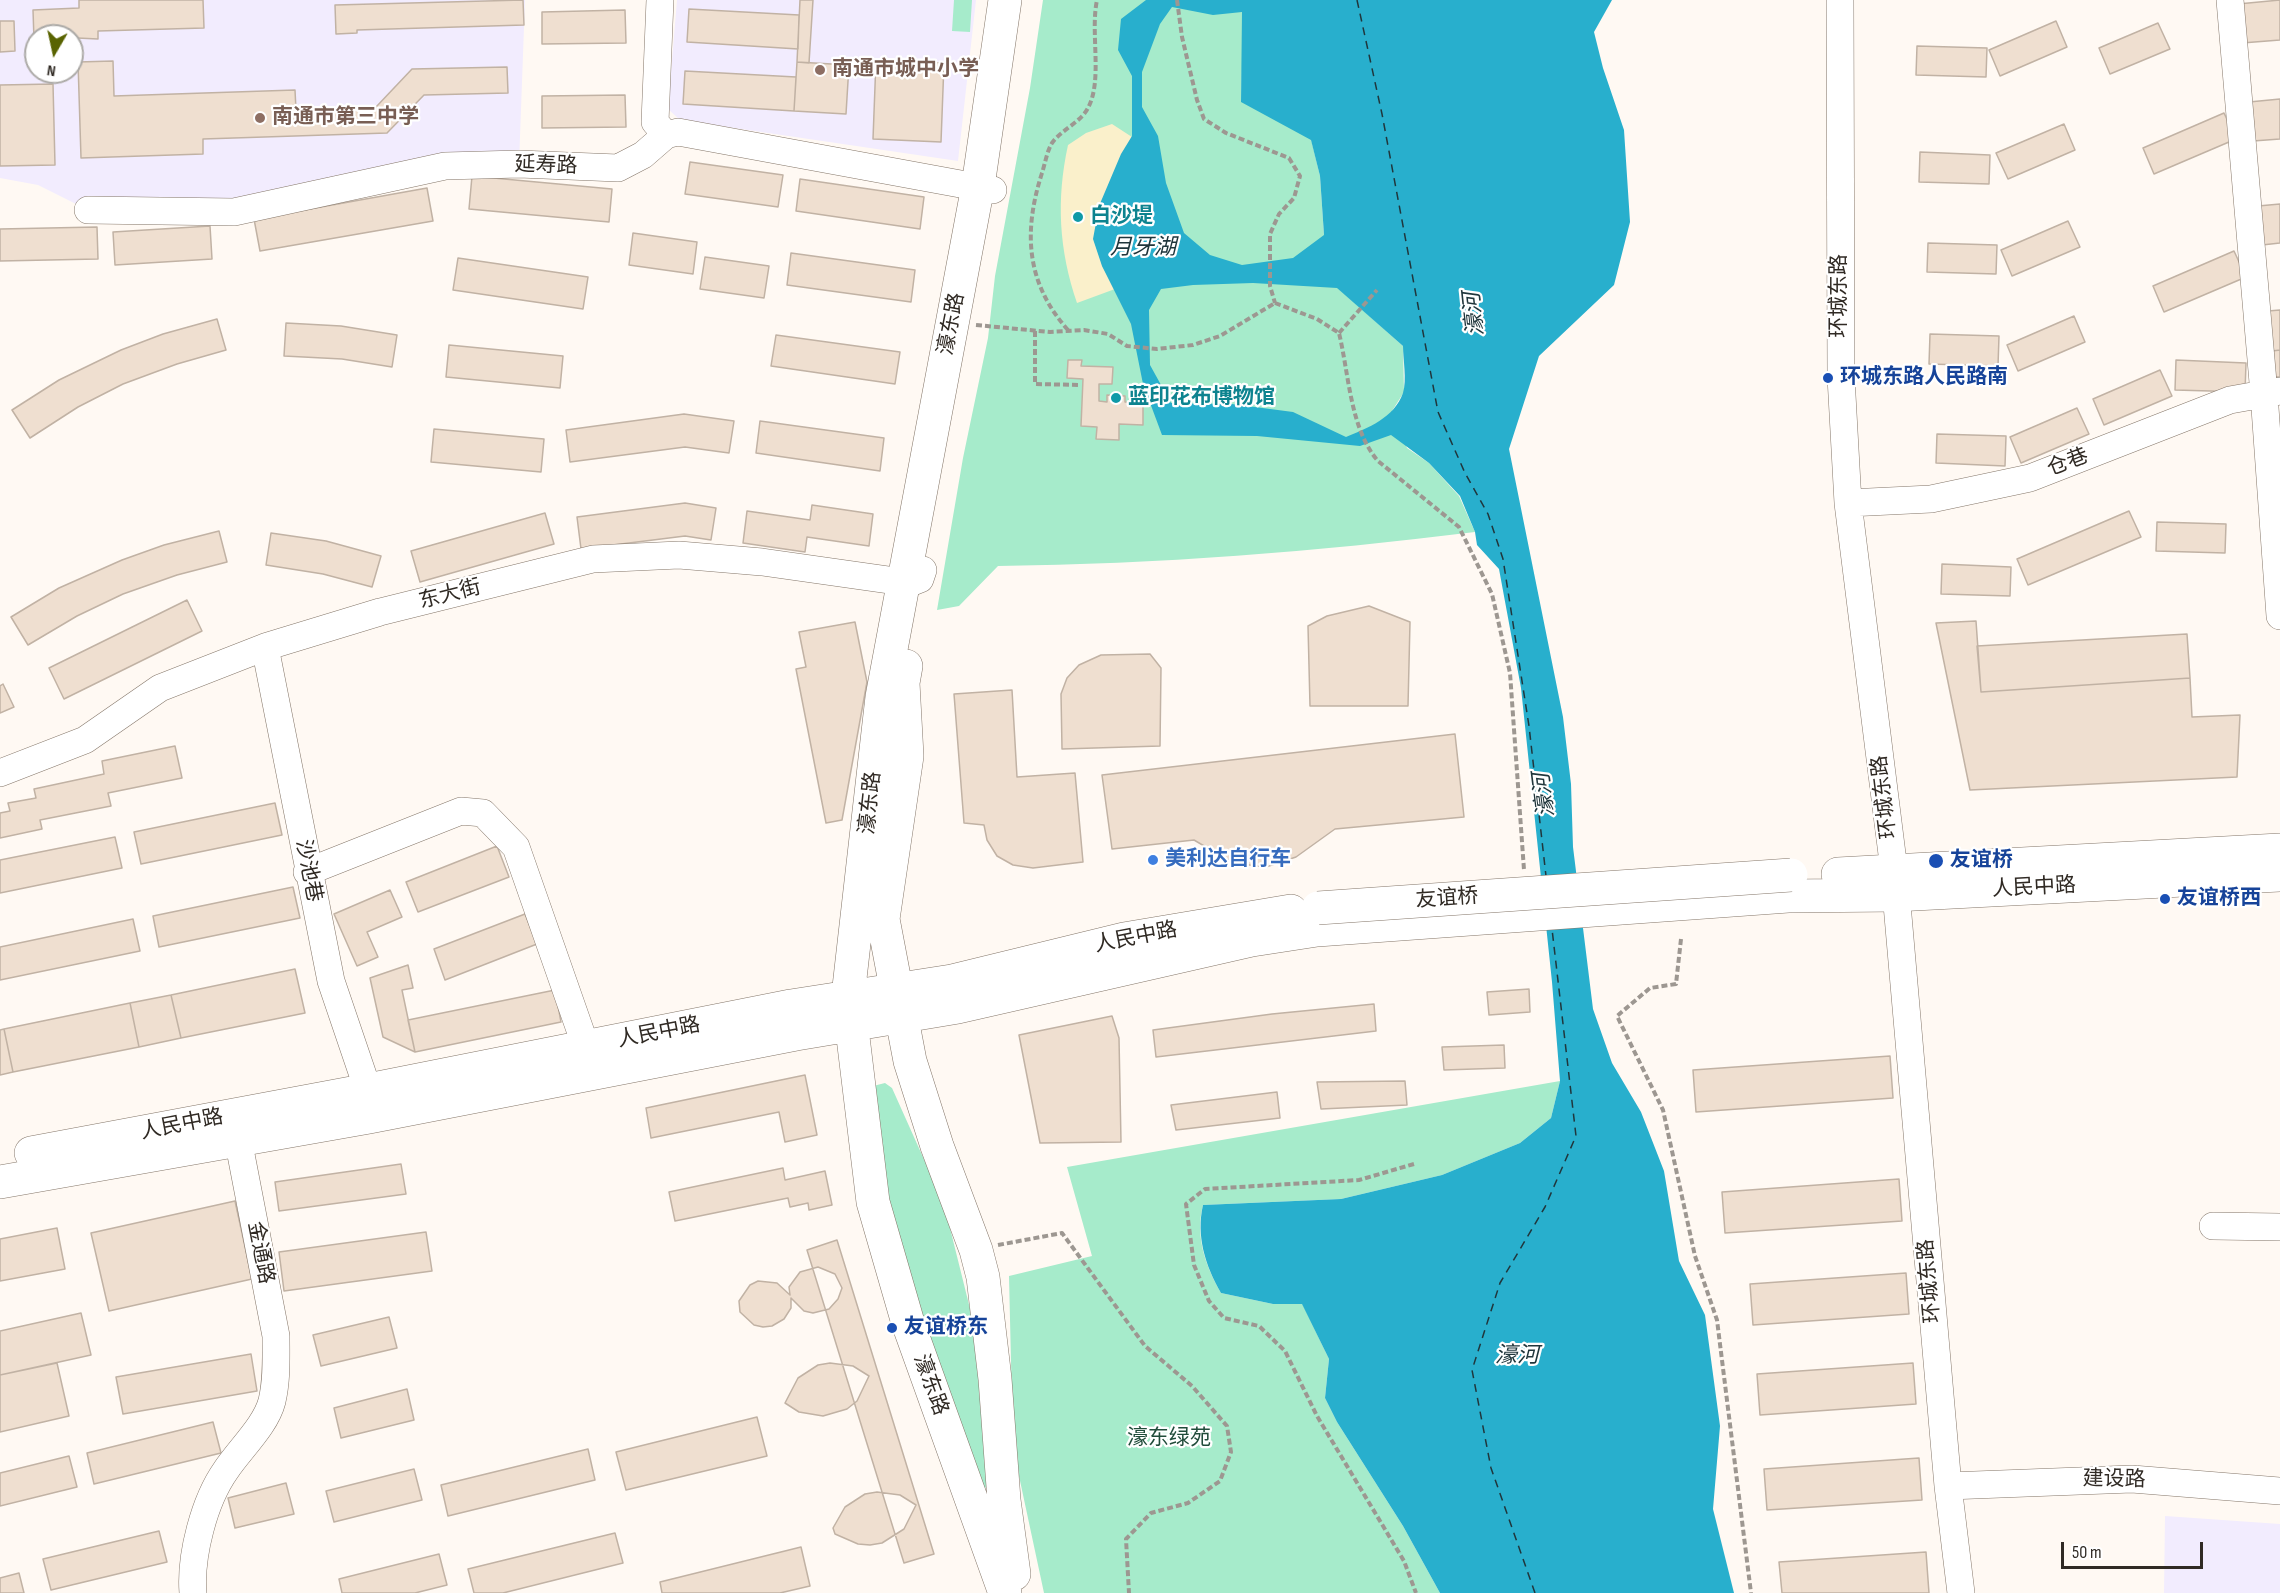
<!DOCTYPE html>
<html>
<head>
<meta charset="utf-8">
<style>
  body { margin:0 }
  #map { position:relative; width:2280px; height:1593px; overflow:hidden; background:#fff9f3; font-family:"Sofia Sans Condensed",sans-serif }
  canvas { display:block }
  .north { position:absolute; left:24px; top:24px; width:60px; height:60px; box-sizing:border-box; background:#fff; border:2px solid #acaaa7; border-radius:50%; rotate:189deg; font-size:16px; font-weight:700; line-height:24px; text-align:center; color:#302a24 }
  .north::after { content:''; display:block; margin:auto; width:21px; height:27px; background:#596301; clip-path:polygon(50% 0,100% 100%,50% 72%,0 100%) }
  .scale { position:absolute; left:2061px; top:1542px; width:142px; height:27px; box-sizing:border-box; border:3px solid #302a24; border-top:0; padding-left:8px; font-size:18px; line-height:21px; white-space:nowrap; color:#302a24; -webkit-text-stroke:4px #fff; paint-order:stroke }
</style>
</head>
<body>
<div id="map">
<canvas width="2280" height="1593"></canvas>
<div class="north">N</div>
<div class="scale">50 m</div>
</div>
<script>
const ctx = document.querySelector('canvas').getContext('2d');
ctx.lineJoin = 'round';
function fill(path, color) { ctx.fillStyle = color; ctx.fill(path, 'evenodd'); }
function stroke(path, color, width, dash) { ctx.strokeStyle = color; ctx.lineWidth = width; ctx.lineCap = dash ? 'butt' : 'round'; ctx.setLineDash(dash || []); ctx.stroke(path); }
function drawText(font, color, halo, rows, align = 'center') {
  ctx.font = font + ' "Sofia Sans Condensed","Noto Sans SC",sans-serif'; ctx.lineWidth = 4.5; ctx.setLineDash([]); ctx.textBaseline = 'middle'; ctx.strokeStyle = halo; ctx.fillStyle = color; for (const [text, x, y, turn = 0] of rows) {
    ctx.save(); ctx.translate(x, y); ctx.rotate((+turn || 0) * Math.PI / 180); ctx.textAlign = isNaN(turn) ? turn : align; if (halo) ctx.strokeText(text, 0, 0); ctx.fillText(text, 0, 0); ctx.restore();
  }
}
fill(new Path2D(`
  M0,0H525L519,164L234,212L88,210L38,185L0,178ZM36,36H72V72H36Z
  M677,0H976L958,161L680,120L668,109Z
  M2165,1516L2280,1524V1593H2164Z`), '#f2ecfe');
fill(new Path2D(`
  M954,0H972L970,32L952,31Z
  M1043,0H1244L1241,101L1311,139L1320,176L1324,235L1338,288L1403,346L1404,392L1392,411L1407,448L1429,463L1459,496L1475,532C1316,552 1158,564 998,566L959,606L937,610L963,458L988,338L995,276L1030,88Z
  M1560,1081L1551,1118L1520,1143L1442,1175L1341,1199L1203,1205C1195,1236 1205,1265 1221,1293L1273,1304L1302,1303L1329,1359L1325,1398L1337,1422L1403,1526L1440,1593H1044L1013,1448L1009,1276L1092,1256L1067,1167Z
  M885,1083L892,1088L944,1204L985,1369L990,1488L979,1487L894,1234L873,1086Z`), '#a6ebcb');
fill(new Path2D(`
  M1112,124L1132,137L1099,206L1102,266L1115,289L1077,303C1059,250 1056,200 1068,145L1086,133Z`), '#faf0cb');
fill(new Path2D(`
  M1146,0H1612L1594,32L1603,68L1624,130L1630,222L1614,285L1539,356L1509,449L1563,717L1571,784L1573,847L1593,1009L1612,1063L1641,1112L1664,1171L1679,1261L1705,1315L1720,1426L1713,1509L1734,1593H1440L1403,1526L1337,1422L1325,1398L1329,1359L1302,1304H1273L1221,1293C1205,1265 1196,1236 1203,1205L1341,1199L1442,1175L1520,1143L1551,1118L1560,1081L1552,982L1521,688L1499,569L1477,545L1475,532L1460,496L1429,463L1391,435L1360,446L1257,436L1162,435L1143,384L1131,324L1102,266L1093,239L1099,206L1121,154L1132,136V76L1118,50L1121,19ZM1172,7L1213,15L1242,12L1241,102L1311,140L1320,176L1324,235L1293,258L1242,265L1210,255L1184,233L1166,183L1158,136L1142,107V72L1160,24ZM1253,283L1337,288L1403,346C1403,359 1407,380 1403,393C1394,418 1368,428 1346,437L1293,412L1232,404L1171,403L1150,365L1149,310L1161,289L1193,285Z`), '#28afcd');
stroke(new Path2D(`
  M1357,0L1382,114L1438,412L1465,473L1488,514L1503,559L1529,726L1546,876
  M1535,1593L1491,1468L1472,1370L1500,1283L1545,1207L1576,1136L1552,929`), '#20363c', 1.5, [8, 6]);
const building = new Path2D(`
  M79,0H203L204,28L98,31V39L36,36L34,40L33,10L79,8Z
  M523,0L524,25L357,30V33L336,34L335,5Z
  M800,0H813L809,63L797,62Z
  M2280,0V40L2242,43L2238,4Z
  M689,9L799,15L798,49L687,42Z
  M625,10L626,43L542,44V12Z
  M0,21H14L15,51L0,52Z
  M2056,21L2067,47L2000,76L1989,50Z
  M2158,23L2170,49L2110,74L2099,48Z
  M1917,46L1987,48L1986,77L1916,75Z
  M876,60L944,63L941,142L873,139Z
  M113,61L114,96L295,90L296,110L376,107L412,69L507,67L508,93L424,95L387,133L203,139V154L81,158L78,62Z
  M797,62L849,65L846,114L794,111Z
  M685,71L796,77L794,111L683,104Z
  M53,84L55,165L0,166V85Z
  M625,95L626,127L542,128V96Z
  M2280,99V139L2253,141L2249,102Z
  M2224,113L2236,139L2154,174L2143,148Z
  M2064,124L2075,150L2008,179L1996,153Z
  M1920,152L1990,155L1989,184L1919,182Z
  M690,162L783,175L778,207L685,194Z
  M472,176L612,189L609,222L469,209Z
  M800,179L924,197L920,229L796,211Z
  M427,188L433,221L260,251L254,219Z
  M2280,204V243L2262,245L2258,206Z
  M2068,221L2080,247L2012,276L2001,250Z
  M210,226L212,259L115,265L113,232Z
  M97,227L98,259L0,261V229Z
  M633,233L697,242L693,274L629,265Z
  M1928,243L1997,245L1996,274L1927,272Z
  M2234,251L2246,277L2164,312L2153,286Z
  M791,253L915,270L911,302L787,285Z
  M705,257L769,266L764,298L700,289Z
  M458,258L588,277L583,309L453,290Z
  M2280,310V350L2272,351L2268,311Z
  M2074,316L2085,342L2018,371L2007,345Z
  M217,319L226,350L177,364L123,384L78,407L30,438L12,410L59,380L121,350L163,334Z
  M286,323L341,326L397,335L392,367L342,359L284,356Z
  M1930,334L1999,336L1998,366L1929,364Z
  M776,335L900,352L895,384L771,366Z
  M449,345L563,356L560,388L446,377Z
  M2280,350V377H2275L2272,351Z
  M1068,360H1082L1081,366L1113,367L1112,384H1099V401L1107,402V395L1125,396V402L1143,403V425L1119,424V440L1096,439L1097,427L1081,426L1083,379L1067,378Z
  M2176,360L2246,363L2245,392L2175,390Z
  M2160,370L2172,396L2104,425L2093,399Z
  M2077,408L2089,434L2021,463L2010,437Z
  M684,414L734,421L729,453L685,447L570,462L566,430Z
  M760,421L884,438L880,471L756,453Z
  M434,429L544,439L541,472L431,462Z
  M1937,434L2006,436L2005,466L1936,463Z
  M685,503L716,508L711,540L685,536L581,549L577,517Z
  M812,505L873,514L869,546L807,537L805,552L743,543L747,511L810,520Z
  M2129,511L2141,537L2028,585L2017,559Z
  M545,513L554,544L420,582L411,551Z
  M2157,522L2226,524L2225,553L2156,551Z
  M219,531L227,562L177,575L123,594L77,616L28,645L11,617L59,588L122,560L164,545Z
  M271,533L326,541L381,556L372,587L323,574L266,565Z
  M1942,564L2011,567L2010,596L1941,594Z
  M187,600L202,631L64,699L49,668Z
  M1369,606L1410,622L1408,706H1310L1308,626L1327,616Z
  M1976,621L1981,692L2190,678L2192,717L2240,715L2237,777L1970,790L1936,623Z
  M855,622L867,682L842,820L826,823L796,669L806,667L799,632Z
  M2187,634L2190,678L1981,692L1977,646Z
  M1150,654L1161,668L1160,746L1062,749L1061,694L1067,678L1079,665L1101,655Z
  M3,684L14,707L0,713V686Z
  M1012,690L1017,777L1075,773L1083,862L1033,868L1013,865L997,856L987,840L984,825L964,823L954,694Z
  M1455,734L1464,817L1335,829L1296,857L1266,867L1233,863L1194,840L1112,849L1102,775Z
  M175,746L182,778L108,793L111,806L40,820L42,829L0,838V813L10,811L8,803L36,798L34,789L104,774L102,761Z
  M275,803L282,835L141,864L134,832Z
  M115,837L122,868L0,893V860Z
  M497,846L509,877L418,912L406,882Z
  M293,887L300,918L159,947L153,916Z
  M390,890L402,917L367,932L378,957L357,966L334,914Z
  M525,914L537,944L445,980L434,949Z
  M133,919L140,951L0,980V947Z
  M408,965L413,988L402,990L415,1052L383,1037L370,978Z
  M295,969L305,1013L181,1038L171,995Z
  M1529,989L1530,1012L1489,1015L1487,992Z
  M555,990L561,1022L415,1052L408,1020Z
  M171,995L181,1038L139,1047L130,1003Z
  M130,1003L139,1047L13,1072L4,1029Z
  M1374,1004L1376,1031L1156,1057L1153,1030L1272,1014Z
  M1112,1016L1119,1038L1121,1142L1040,1143L1019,1035Z
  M4,1029L13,1072L0,1075V1030Z
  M1504,1045L1505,1068L1444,1070L1442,1047Z
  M1890,1056L1893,1098L1696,1112L1693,1070Z
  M805,1075L817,1135L785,1142L779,1112L651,1138L646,1108Z
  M1405,1081L1407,1105L1321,1109L1317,1082Z
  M1277,1092L1280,1118L1176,1130L1171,1105Z
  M401,1164L406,1194L279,1211L275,1182Z
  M783,1168L785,1180L825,1171L832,1205L809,1210L808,1203L790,1207L788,1198L675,1221L669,1192Z
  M1899,1179L1902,1221L1725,1233L1722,1192Z
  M235,1201L252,1279L109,1311L91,1233Z
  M57,1228L65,1269L0,1281V1239Z
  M426,1232L432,1271L284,1291L279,1252Z
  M837,1240L934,1554L904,1563L807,1250Z
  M818,1267L835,1274L842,1288L838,1299L829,1309L813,1313L804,1311L791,1298V1308L784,1319L772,1326L763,1327L754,1325L740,1312L739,1301L750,1285L758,1281L777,1283L790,1295L789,1287L800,1272Z
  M1906,1273L1909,1314L1753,1325L1750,1284Z
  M81,1313L91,1355L0,1375V1331Z
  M389,1317L397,1348L321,1366L313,1335Z
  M251,1354L257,1391L123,1414L116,1377Z
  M57,1363L69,1416L0,1432V1375Z
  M830,1363L853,1366L869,1376L857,1401L847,1409L823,1416L799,1412L785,1403L798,1378L818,1365Z
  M1913,1363L1916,1404L1760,1415L1757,1374Z
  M407,1389L414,1420L341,1438L334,1408Z
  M757,1417L767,1456L626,1490L616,1452Z
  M213,1422L221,1453L94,1484L87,1453Z
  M588,1449L595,1480L448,1516L441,1485Z
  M69,1456L77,1487L0,1506V1473Z
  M1919,1458L1922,1500L1767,1510L1764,1469Z
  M414,1469L422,1500L334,1522L326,1491Z
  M286,1483L294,1514L235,1528L228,1498Z
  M877,1492L900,1495L916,1505L904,1529L882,1543L870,1545L858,1544L835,1534L833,1528L845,1507L865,1494Z
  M159,1531L167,1562L51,1590L43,1559Z
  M615,1533L623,1563L503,1593H474L468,1569Z
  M801,1547L810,1586L780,1593H662L660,1582Z
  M1926,1552L1929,1593H1782L1779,1562Z
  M439,1554L447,1585L415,1593H342L339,1579Z
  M19,1573L24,1593H0V1578Z`);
fill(building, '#efdfd0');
stroke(building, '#c1b2a4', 1.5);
const minor = new Path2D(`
  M660,0L655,122L666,135
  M1840,0L1841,377L1848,503L1894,870L1948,1486L1961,1593
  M2230,0L2264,394L2280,616
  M88,210L234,212L445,166L519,164L618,168L643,155L666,135L678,132L993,190
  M1848,503L1931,499L2030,478L2230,400L2280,391
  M265,647L331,981L368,1090
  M0,773L85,740L160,688L265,647L380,612L593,559L679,555L762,562L910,583L920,579L923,570
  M307,872L461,811L483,813L516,847L586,1047
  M2213,1226L2280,1227
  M1948,1486L2132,1479L2280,1491
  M193,1593C190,1556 204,1501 226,1470C240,1449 266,1425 272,1401C277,1380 276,1358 276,1336L238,1139`);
const major = new Path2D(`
  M906,666L903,683L907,756L883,919L910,1061L937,1146L976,1250L983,1277L995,1379L1004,1500L1014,1574
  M1838,874L2280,850
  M31,1153L368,1090L791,1006L952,981L1124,939L1291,911
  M0,1182L369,1117L796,1034L958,1007L1252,940L1317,930L1788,896L1895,895L2280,875
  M1005,1593L908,1323L873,1202L848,996L882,697L978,186L1005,0`);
stroke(minor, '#85776a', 28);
stroke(major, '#85776a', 34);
stroke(new Path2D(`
  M1177,0L1182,37L1197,100L1204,119L1226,133L1289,158L1300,176L1294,198L1279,214L1270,234V286L1275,303
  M1275,303L1317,319L1339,333C1349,374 1350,429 1378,461L1459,527L1492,594L1510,673L1524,870
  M976,325L1050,332L1084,330L1108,334L1127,346L1157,349L1193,345L1220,336L1275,303
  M1068,330C1026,283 1023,232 1042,173C1045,164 1047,151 1052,143C1061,130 1081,122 1088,108C1103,80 1090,33 1097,0
  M1035,331V384L1081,385
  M1339,333L1377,290
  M1681,939L1676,984L1650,988L1617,1016L1663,1110L1695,1256L1717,1320L1751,1593
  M1414,1164L1359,1180L1205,1189L1186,1204L1194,1265L1209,1301L1224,1318L1259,1326L1285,1351L1317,1416L1404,1561L1416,1593
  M998,1245L1062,1233L1145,1346L1192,1386L1227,1426L1231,1452L1220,1481L1188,1503L1151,1513L1126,1539L1129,1593`), '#9d9791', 4, [6, 3]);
stroke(minor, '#fff', 27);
stroke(major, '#fff', 33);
const majorBridge = new Path2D(`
  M1318,908L1791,875`);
stroke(majorBridge, '#85776a', 34, []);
stroke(majorBridge, '#fff', 33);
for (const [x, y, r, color] of [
  [820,70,6,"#8d6e63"],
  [260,118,6,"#8d6e63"],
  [1078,217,6,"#0f9aa8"],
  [1828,378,6,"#1a4fb4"],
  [1116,398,6,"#0f9aa8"],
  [1153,860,6,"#3f7fe0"],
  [1936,861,8,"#1a4fb4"],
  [2165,899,6,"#1a4fb4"],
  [892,1328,6,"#1a4fb4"]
]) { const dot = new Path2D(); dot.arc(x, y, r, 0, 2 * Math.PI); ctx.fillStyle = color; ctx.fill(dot); stroke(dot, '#fff', 2); }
drawText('bold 21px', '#785e54', '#fff', [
  ["南通市城中小学",832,70],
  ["南通市第三中学",272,118]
], 'left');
drawText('21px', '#302a24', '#fff', [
  ["延寿路",546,166,2],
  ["环城东路",1840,296,-90],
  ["濠东路",952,324,-79],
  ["仓巷",2068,463,-21],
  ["东大街",450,595,-14],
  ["环城东路",1885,797,-97],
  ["濠东路",871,803,-84],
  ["沙池巷",308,871,79],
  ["人民中路",2034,888,-3],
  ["友谊桥",1447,899,-4],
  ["人民中路",1136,938,-11],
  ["人民中路",659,1033,-11],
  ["人民中路",182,1125,-11],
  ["金通路",260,1253,79],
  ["环城东路",1930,1281,-95],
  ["濠东路",930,1385,70],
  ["建设路",2114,1480,1]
]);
drawText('bold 21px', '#0d838f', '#fff', [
  ["白沙堤",1090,217],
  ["蓝印花布博物馆",1128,398]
], 'left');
drawText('bold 21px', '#164399', '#fff', [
  ["环城东路人民路南",1840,378],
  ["友谊桥",1950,861],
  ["友谊桥西",2177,899],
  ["友谊桥东",904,1328]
], 'left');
drawText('bold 21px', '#366cbe', '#fff', [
  ["美利达自行车",1165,860]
], 'left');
drawText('21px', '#204c3a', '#fff', [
  ["濠东绿苑",1169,1439]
]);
drawText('italic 22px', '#20363c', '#fff', [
  ["月牙湖",1143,248],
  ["濠河",1475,314,-96],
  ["濠河",1545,795,-97],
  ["濠河",1517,1356]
]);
</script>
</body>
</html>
